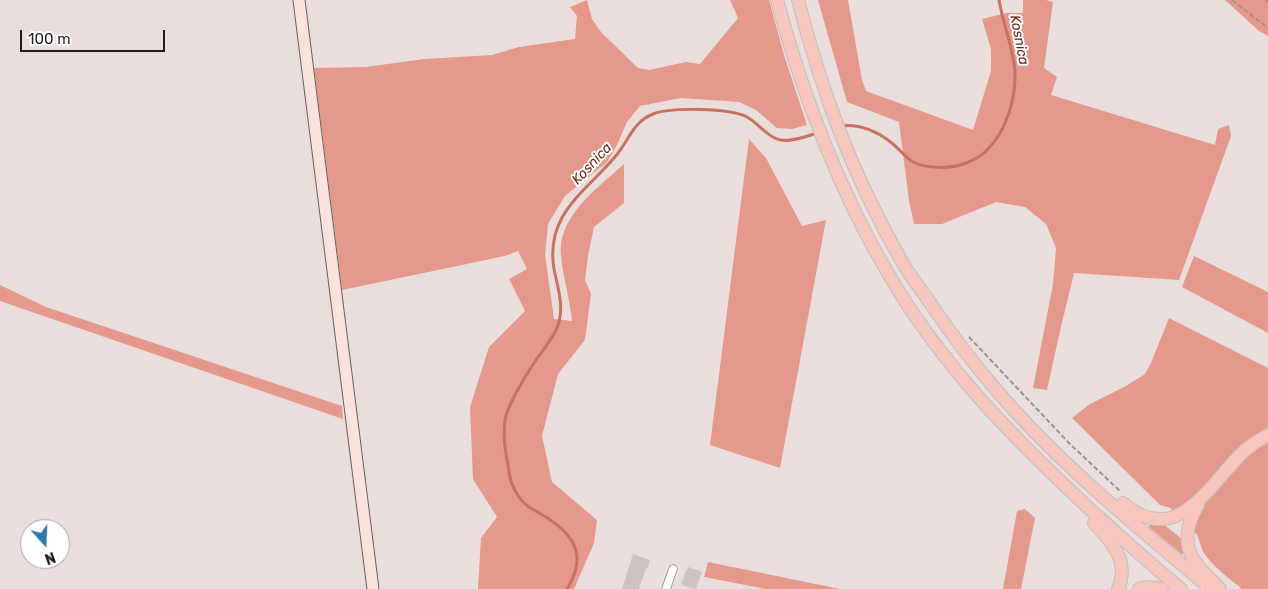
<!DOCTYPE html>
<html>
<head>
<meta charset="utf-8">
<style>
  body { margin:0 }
  #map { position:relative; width:1268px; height:589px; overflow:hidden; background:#e9dedc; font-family:Rubik,sans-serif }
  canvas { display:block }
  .north { position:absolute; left:20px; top:519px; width:50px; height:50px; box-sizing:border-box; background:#fff; border:1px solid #a6a4a4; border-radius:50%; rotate:160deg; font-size:14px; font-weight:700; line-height:20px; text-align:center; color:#201c1b }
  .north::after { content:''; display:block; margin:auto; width:18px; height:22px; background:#2c78ab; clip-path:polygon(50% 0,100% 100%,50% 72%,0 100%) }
  .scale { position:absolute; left:20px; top:30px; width:145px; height:22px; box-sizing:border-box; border:2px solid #201c1b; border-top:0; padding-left:6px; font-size:15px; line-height:18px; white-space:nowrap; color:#201c1b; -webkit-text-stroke:4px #fff; paint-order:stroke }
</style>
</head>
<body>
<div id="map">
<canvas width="1268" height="589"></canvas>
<div class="north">N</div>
<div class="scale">100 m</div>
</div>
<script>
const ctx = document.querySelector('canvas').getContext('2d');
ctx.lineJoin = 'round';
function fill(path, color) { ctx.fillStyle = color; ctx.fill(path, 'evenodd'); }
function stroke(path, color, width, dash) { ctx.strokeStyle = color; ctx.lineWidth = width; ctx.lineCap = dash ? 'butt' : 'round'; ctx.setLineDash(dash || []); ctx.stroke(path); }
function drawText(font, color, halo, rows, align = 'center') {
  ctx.font = font + ' Rubik,sans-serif'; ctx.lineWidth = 4; ctx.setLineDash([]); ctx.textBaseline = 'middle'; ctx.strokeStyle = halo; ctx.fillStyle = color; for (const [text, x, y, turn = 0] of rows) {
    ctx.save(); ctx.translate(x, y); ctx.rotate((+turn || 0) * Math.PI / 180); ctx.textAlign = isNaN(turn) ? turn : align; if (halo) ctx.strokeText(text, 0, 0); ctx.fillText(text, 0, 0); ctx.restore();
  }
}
fill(new Path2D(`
  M587,0L592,19L601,32L638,68L649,70L686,62L700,64L738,18L730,0H769L784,55L807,125L792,129L777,128L756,110L739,102L681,98L640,106L627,122L617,145L607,162L565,196L548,224L545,255L554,319L572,321C570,299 563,278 561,256C557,216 598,188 624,164V203L594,227L588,256L585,280L591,294L585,340L558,374L542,436L552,482L597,520L594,543L574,589H478L481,538L497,517L473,479L470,407L489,347L525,311L509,279L527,269L518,251L505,256L342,290L314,68L366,67L424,59L492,55L519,47L575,39L577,16L570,7Z
  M818,0H848L862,80L866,91L973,130L991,71V49L982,19L1007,13H1023V0H1046L1053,2L1044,68L1057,77L1051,95L1215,145L1218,129L1229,125L1231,136L1179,280L1074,273L1060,331L1047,390L1033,388L1053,284L1056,248L1046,224L1025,207L996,202L942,224H914L909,201L899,122L847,102Z
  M1225,0H1268V36L1259,31Z
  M749,139L766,158L802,226L826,220L780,468L710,445Z
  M1194,256L1268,292V333L1182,287Z
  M0,285L46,307L342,406L343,419L0,301Z
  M1169,318L1268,368V428L1244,443L1193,498L1173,514L1171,508L1160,505L1072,418L1090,404L1126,386L1145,374L1151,363Z
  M1268,441V589H1242C1229,578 1213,567 1204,553C1199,545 1200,533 1191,530L1201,507L1225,479L1251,452Z
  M1025,509L1035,518L1021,589H1003L1017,511Z
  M1150,523H1162L1182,539L1186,554H1181L1149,527Z
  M708,562L840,589H766L704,577Z`), '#e5998a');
stroke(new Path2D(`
  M1267,0H1268
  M841,126C859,123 879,132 893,144C900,150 905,157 913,162C926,169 952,169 966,163C974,160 982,156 988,149C1007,130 1016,97 1015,71C1013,47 1003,24 999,0
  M567,589C586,558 577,538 549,519C539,512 526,508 519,497C512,488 509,476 508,465C505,451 503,435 505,420C507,406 526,375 534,363C542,351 551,341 557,328C565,308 558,289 554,269C545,215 584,193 614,158C628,143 632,122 653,114C670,107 731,108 747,117C758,123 768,138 781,140C793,142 806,136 818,133`), '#c97160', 3);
fill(new Path2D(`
  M633,554L650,560L648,568H646L639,589H622Z
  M688,567L702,572L696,589L681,585L686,570H687Z`), '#cec3c1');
const street = new Path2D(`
  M666,589L673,569`);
const secondary = new Path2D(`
  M299,0L373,589`);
const primary = new Path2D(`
  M777,0C803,96 838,189 889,275C942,366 1016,441 1093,512C1122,538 1150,564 1181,589
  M798,0C822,93 853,176 901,260C910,276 922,291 933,307C951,334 971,360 992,385C1056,461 1135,525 1211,589
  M1123,503C1175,548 1207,489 1240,455C1248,447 1258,440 1268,435
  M1198,505C1187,523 1182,545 1196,563C1203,573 1213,580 1220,589
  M1094,523C1112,542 1130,562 1118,589
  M1139,589L1147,587L1162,589`);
stroke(street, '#685e5c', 9);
stroke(secondary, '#685e5c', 13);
stroke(primary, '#c1bfbf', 14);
stroke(new Path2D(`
  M1232,0L1268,28
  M969,337L1069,443L1121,492`), '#9b9391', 2, [5, 2.5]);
stroke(street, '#fff', 8);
stroke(secondary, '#fbe2dd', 11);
stroke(primary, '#f7c6bc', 12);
drawText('italic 14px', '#6e1e10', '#fff', [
  ["Kosnica",1019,40,79],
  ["Kosnica",592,164,-47]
]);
</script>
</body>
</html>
